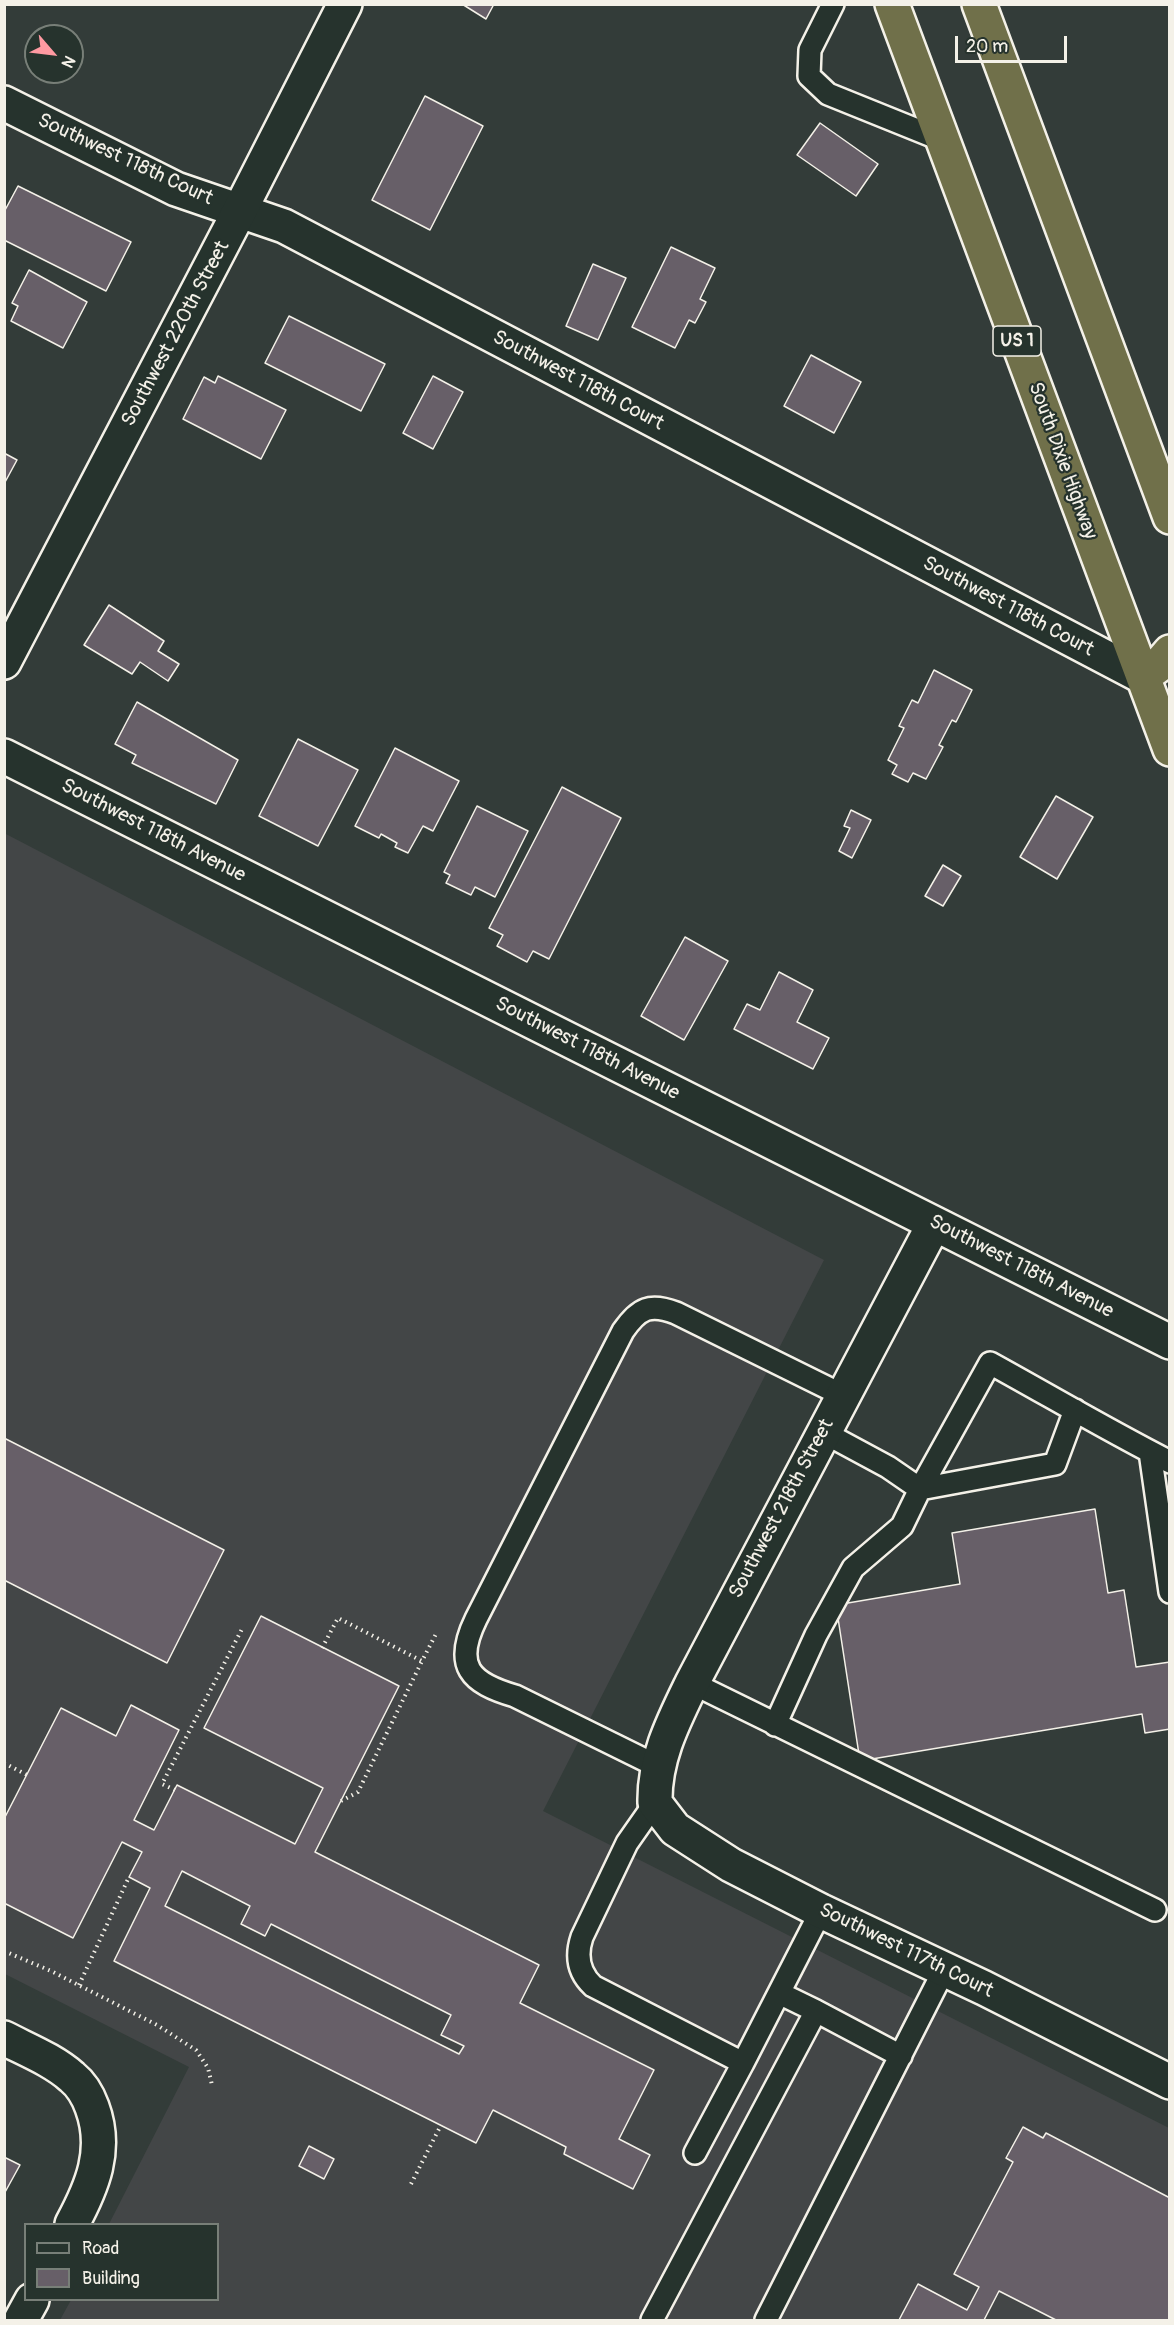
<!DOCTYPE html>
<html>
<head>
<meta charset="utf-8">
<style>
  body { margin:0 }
  #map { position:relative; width:1174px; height:2325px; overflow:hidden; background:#333c39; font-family:Pangolin,sans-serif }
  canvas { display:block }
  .frame { position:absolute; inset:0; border:6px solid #f4f1e8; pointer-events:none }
  .legend { position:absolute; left:24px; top:2223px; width:195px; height:78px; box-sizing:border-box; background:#26332d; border:2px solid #787f78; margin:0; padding:8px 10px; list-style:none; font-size:18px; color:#f4f1e8 }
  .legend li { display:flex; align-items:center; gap:12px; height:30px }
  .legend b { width:30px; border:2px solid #787f78 }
  .north { position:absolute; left:24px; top:24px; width:60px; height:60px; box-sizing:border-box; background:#26332d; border:2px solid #787f78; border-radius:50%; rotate:118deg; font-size:16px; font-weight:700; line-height:24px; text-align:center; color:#f4f1e8 }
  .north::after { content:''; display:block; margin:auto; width:21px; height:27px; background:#ff9aa2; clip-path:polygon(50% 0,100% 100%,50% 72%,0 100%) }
  .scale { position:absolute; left:955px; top:36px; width:112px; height:27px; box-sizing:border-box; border:3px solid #f4f1e8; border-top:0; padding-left:8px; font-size:18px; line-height:21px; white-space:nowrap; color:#f4f1e8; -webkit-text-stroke:4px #26332d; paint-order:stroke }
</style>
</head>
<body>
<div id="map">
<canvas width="1174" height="2325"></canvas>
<div class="frame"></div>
<ul class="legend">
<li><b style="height:8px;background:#26332d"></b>Road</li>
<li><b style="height:16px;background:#675f68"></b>Building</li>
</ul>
<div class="north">N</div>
<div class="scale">20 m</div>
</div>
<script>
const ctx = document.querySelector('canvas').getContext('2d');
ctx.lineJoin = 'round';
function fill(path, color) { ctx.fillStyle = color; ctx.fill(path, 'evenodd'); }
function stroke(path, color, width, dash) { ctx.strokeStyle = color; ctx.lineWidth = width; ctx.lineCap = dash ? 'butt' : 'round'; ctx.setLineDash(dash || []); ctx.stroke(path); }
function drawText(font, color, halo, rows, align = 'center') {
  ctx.font = font + ' Pangolin,sans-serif'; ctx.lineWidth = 4.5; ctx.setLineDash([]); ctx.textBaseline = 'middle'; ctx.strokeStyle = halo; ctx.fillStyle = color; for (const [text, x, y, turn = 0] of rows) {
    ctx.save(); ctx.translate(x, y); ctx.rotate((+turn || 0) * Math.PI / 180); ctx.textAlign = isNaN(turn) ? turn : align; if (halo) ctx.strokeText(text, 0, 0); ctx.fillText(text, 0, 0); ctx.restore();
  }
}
fill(new Path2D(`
  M4,833L824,1260L543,1811L1169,2128V2320H60L71,2300H218V2224H109L189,2067L5,1974Z`), '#434647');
const building = new Path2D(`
  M462,4H494L486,19Z
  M425,96L483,126L430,230L372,200Z
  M820,123L878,164L856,196L797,155Z
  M18,186L131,242L106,291L4,240V212Z
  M671,247L715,268L700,299L706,302L695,323L689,320L675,348L632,327Z
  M593,264L626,278L598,340L566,326Z
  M29,270L87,302L63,348L11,321L18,306L12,303Z
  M289,316L385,364L361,411L265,363Z
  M811,355L861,382L834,433L784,406Z
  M218,376L286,410L261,459L183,419L204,377L215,383Z
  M433,376L463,392L433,449L403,433Z
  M4,453L17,460L4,484Z
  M109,605L164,641L158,651L179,664L168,681L140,662L132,674L84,645Z
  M934,670L972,690L956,722L952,720L939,745L943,747L926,779L913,773L908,782L892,774L897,765L888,760L904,728L899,726L912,700L918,703Z
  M137,702L238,760L216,804L132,763L136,755L115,744Z
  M298,739L358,770L318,846L259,816Z
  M395,748L459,781L433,831L423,826L408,853L395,847L397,843L381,834L379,838L355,826Z
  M562,787L621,818L549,959L533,951L527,962L497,946L503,935L489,928Z
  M1056,796L1093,817L1057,879L1020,857Z
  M477,806L528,831L495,897L475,887L471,895L446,883L450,875L444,872Z
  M851,810L871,820L852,858L839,851L850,828L844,826Z
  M943,865L961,876L943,906L925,896Z
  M685,937L728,961L684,1040L641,1016Z
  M779,972L813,990L797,1022L829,1038L813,1069L734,1029L747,1004L760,1010Z
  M4,1438L224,1550L167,1663L4,1580Z
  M1095,1509L1108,1593L1124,1590L1136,1667L1170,1662V1729L1145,1733L1142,1714L860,1761L836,1605L960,1584L952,1533Z
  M261,1616L399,1686L315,1852L539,1965L520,2003L654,2070L619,2139L650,2155L633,2189L564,2154L566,2147L493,2110L476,2143L114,1961L150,1888L129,1877L142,1852L122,1842L73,1938L4,1903V1819L61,1708L116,1736L131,1705L179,1730L134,1820L154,1830L177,1785L295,1844L323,1788L204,1728ZM182,1871L250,1906L241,1924L265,1936L271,1924L451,2015L441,2035L464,2046L459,2054L165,1906Z
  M1023,2127L1043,2138L1046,2133L1170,2198V2320H1056L999,2291L984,2320H899L918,2284L967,2310L979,2287L954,2274L1013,2162L1006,2158Z
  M309,2146L334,2159L324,2179L299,2166Z
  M4,2157L20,2165L4,2194Z`);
fill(building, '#675f68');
stroke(building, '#f4f1e8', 1.5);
const lane = new Path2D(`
  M833,4L810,50L809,76L828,94L942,140
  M1075,1410L1055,1464L920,1489L990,1363C1050,1396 1109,1431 1170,1462
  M1150,1452L1170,1592
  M692,1683L1155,1910
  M775,1725L816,1635L853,1568L902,1526L920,1489L888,1467L823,1432
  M657,1766L515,1696C470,1683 453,1666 476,1619L623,1331C639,1308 650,1303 676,1313L842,1395
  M655,1803L627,1843L582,1937C576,1955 578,1972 593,1986L743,2063L821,1911
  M816,2011L901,2056
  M695,2153L743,2063
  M652,2320L816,2011L779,1993
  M766,2320L944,1970`);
const street = new Path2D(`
  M4,103L176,189L284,226L1143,677
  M4,756L1170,1342
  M934,1224L692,1683C673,1722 654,1759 655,1803L675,1829L731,1865L821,1911L984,1988L1170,2082
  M4,2038C27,2050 53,2060 72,2077C82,2085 88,2096 92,2107C108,2150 92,2187 72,2224
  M21,2320L32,2300`);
const secondary = new Path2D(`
  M4,662L239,212L345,4`);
const highway = new Path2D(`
  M892,4L1170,749
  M979,4L1170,517
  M1143,677L1158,666L1170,652`);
stroke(lane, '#f4f1e8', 26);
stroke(street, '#f4f1e8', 38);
stroke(secondary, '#f4f1e8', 38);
stroke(highway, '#f4f1e8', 38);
stroke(new Path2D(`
  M322,1648L338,1618L422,1661L437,1632
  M4,1763L27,1775
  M175,1790L162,1784L242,1629
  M341,1801L358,1792L422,1661
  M4,1951L51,1971L157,2025L196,2050L208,2068L212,2085
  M79,1985L129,1877
  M411,2184L441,2125`), '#f4f1e8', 4, [1.5, 4.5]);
stroke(lane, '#26332d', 21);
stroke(street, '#26332d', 33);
stroke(secondary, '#26332d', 33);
stroke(highway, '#70704a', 33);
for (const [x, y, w] of [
  [1017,341,48]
]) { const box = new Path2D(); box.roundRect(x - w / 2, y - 15, w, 30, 4.5); ctx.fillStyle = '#26332d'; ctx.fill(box); stroke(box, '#f4f1e8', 1.5); }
drawText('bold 18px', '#f4f1e8', null, [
  ["US 1",1017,341]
]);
drawText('20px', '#f4f1e8', '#26332d', [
  ["Southwest 118th Court",125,160,25],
  ["Southwest 220th Street",176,334,-62],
  ["Southwest 118th Court",578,381,28],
  ["South Dixie Highway",1062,461,70],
  ["Southwest 118th Court",1008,607,28],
  ["Southwest 118th Avenue",153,831,27],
  ["Southwest 118th Avenue",587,1049,27],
  ["Southwest 118th Avenue",1021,1267,27],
  ["Southwest 218th Street",782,1509,-62],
  ["Southwest 117th Court",906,1951,26]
]);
</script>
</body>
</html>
